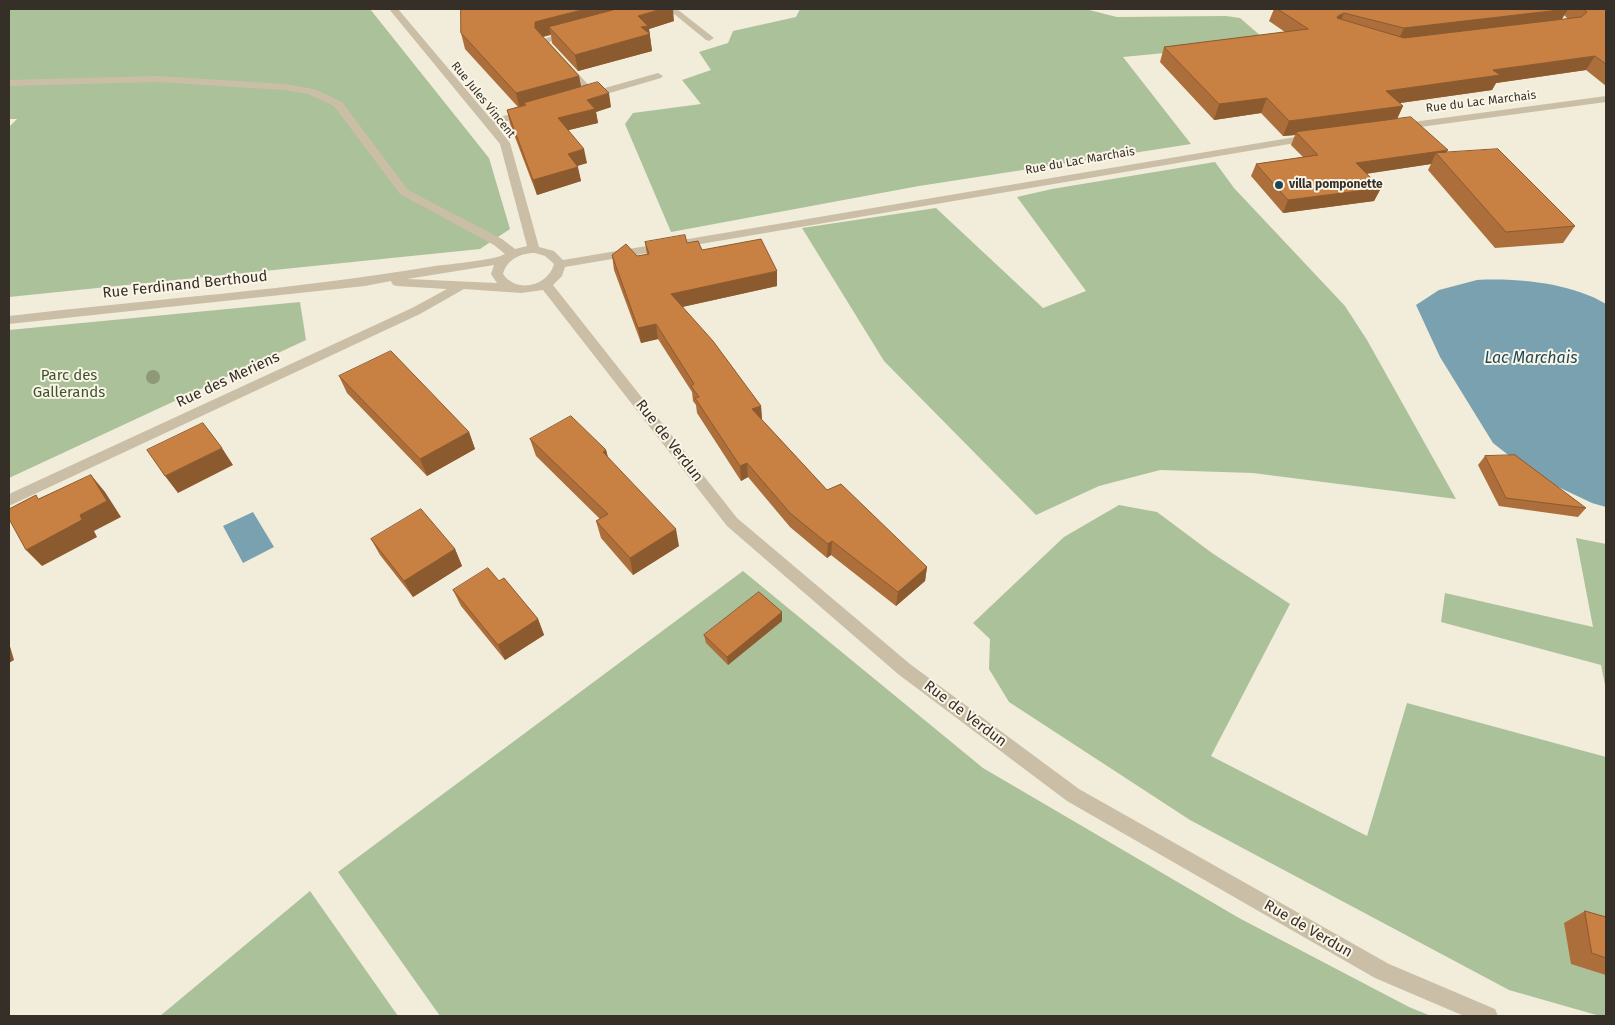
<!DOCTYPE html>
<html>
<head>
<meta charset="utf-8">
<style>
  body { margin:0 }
  #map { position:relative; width:1615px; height:1025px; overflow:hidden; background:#f2ecda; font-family:"Fira Sans",sans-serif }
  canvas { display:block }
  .frame { position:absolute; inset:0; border:10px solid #362f27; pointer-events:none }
</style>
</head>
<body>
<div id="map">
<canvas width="1615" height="1025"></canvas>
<div class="frame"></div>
</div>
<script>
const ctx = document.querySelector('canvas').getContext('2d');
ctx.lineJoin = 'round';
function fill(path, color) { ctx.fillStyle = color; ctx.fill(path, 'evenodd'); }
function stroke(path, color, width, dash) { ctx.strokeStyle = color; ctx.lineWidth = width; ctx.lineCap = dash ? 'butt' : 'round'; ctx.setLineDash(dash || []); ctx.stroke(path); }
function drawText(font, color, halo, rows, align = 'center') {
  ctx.font = font + ' "Fira Sans",sans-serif'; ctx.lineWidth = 4; ctx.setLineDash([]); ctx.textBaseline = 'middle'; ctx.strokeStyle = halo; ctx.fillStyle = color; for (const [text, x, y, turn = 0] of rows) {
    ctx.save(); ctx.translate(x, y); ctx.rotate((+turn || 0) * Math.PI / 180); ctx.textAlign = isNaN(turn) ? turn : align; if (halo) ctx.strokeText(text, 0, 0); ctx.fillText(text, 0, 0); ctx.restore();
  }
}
fill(new Path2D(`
  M9,9H370L489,158L510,229L480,249L9,297V127L17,119H9Z
  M800,9H1085L1117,17L1226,16L1240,18L1269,43L1123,57L1191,144L919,186L671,232L625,124L633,113L701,104L682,80L711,70L699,52L728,43L733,31L796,17Z
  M1215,162L1234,188L1345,306L1367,340L1456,499L1253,473L1160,470L1099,486L1036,515L884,361L802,228L936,208L1043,308L1086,291L1017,197L1052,189Z
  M300,302L306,340L9,478V330Z
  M1119,505L1157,512L1212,553L1290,604L1211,756L1367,836L1407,703L1606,757V1016H1600L1509,990L1190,820L1009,702L989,669L990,639L973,623L1064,537Z
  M1576,538L1606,544V690L1601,665L1441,622L1445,593L1593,627Z
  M743,571L983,768L1239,918L1409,1007L1431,1016H440L338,872Z
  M310,891L398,1016H160Z`), '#abc19a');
fill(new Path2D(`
  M1477,280C1518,278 1571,283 1606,304V507L1592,503L1535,476L1493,443L1440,357L1416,305L1439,290Z
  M253,512L274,547L243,563L223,526Z`), '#79a1af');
fill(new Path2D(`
  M389,9H398L491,119L528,110L532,111V115L495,124L510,143L539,247L554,251L563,260L1313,134L1317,135L1318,137L1317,139L1313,140L565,267L562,276L553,285L737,518L910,664L1079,789L1389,964L1495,1009L1498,1016H1464L1375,978L1067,801L898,674L727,526L543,290L521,293L464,289L420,314L9,506V494L412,308L447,289L397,286L393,285L391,281L365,286L9,324V316C151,299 294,290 435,266C450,264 495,260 505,254L494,245L400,194L334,106L308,94L284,90L157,82L9,86V80L157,76L284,84L314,89L342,102L408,190L502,239L515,249L527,246L500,144ZM535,253L545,256L554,264C548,286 517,294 503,274C507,259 521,253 535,253ZM494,265L491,274L497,283L407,279Z
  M668,9H677L714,38L709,41L706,40Z
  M570,30L575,33L573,35L549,42L594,91L658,73L663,76L661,78L596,97L584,98L583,96L585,94L538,41Z
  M1606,96V102L1398,130L1393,127L1398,124Z`), '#cabfa6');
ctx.fillStyle = '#8e9979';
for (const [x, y] of [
  [153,377]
]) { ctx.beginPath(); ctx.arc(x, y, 7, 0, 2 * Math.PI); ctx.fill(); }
fill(new Path2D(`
  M461,9L674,21L649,29L652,51L578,71L552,43L551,35L543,37L579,76L581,87L611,107L596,112L598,123L568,130L587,163L577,166L581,181L537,195L510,124L507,110L518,107L465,49L461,33Z
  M1274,9H1606V86L1586,70L1496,83L1492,90L1400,103L1403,106L1397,119L1446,153L1575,226L1563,243L1495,248L1428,170L1431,164L1366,174L1381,188L1374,201L1283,213L1251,176L1256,164L1303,157L1291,145L1295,135L1283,136L1261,113L1214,120L1160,62L1164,47L1285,32L1269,21ZM1564,15L1568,19H1562Z
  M645,242L687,243L777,286L682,307L761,406L762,420L827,490L927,567L925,581L896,606L831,555L827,558L790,527L748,477L741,481L697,413L696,405L693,401L692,392L658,339L641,343L614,270L612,255L637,256L647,255Z
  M339,376L469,432L475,449L427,476L347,393Z
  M530,439L606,450L608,457L679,546L633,575L601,538L596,521L600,519L536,456Z
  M1485,456L1586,508L1578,517L1499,506L1478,465Z
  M371,539L455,549L462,566L413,597L380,555Z
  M499,581L538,619L544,635L505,660L461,606L453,590Z
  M782,612V621L728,665L706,643L704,635Z
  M1585,911L1606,917V975L1571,964L1564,923Z`), '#ac6e3a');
fill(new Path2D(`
  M585,9H645L549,27L551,34L539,38L535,28V22Z
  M661,9H673L674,21L649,29L652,51L578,71L575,55L638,16Z
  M1568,9L1559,24L1397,43L1404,28Z
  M1344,13L1338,27L1332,30L1338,16Z
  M1595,56L1586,70L1496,83L1492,90L1379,106L1386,91L1493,70Z
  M579,76L582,92L524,103L525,108L520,109L516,93Z
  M609,93L611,107L596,112L598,123L561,132L558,118L587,100Z
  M1267,98L1261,113L1214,120L1219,104Z
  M1403,106L1396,121L1296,132L1295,135L1283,136L1289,121Z
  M584,149L587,163L570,168L568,154Z
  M1448,150L1442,160L1436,153L1431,164L1350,176L1356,163Z
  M578,167L581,181L537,195L533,180Z
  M1381,188L1374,201L1283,213L1288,200Z
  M777,271V286L673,309L671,294Z
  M656,324L658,339L641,343L638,328Z
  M761,406L762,421L752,409Z
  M469,432L475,449L427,476L420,459Z
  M222,448L233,465L178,493L165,476Z
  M606,450L610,467L603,452Z
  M747,463L748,477L741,481L740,466Z
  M91,475L105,492L121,517L94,531L97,537L42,566L26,550Z
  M676,529L679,546L633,575L630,558Z
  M832,541L831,555L827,558L828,544Z
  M455,549L462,566L413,597L404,581Z
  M927,567L925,581L896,606L898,592Z
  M782,612V621L728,665L727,657Z
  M538,619L544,635L505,660L498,645Z
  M9,643L14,660L9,663Z`), '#8c5a2f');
const building = new Path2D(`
  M461,9H585L535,22V28L579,76L516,93L461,33Z
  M617,9H661L638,16L648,26L641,27L650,34L575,55L549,27Z
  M1278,9H1568L1404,28L1344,13L1338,16L1337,18L1404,38L1581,17L1587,12L1583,9H1606V64L1595,56L1493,70L1500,75L1386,91L1403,106L1289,121L1267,98L1219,104L1164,47L1308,29Z
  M598,82L609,93L587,100L595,109L558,118L584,149L568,154L578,167L533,180L507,110L526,105L524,103Z
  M1411,117L1448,150L1356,163L1381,188L1288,200L1256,164L1318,155L1296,132Z
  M1498,149L1575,226L1506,232L1436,153Z
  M685,235L687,243L698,241L702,250L761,239L777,271L671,294L713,341L761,406L752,409L827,490L841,484L927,567L898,592L832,541L828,544L790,513L747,463L740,466L695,398L699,397L691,386L694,384L656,324L638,328L612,255L626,244L637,256L649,254L645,242Z
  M391,351L469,432L420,459L339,376Z
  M571,416L606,450L603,452L676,529L630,558L596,521L608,514L530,439Z
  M203,423L222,448L165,476L147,450Z
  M1515,455L1586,508L1506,498L1485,456Z
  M91,475L107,501L80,515L82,520L26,550L9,519V509L36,495L38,499Z
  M421,509L455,549L404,581L371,539Z
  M488,568L499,581L504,578L538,619L498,645L453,590Z
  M759,592L782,612L727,657L704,635Z
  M1585,911L1606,917V958L1592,953Z`);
fill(building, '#c88043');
stroke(building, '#8c5a2f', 1);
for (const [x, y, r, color] of [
  [1279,185,5,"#1c4758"]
]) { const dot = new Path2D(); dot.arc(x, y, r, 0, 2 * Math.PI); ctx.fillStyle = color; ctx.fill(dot); stroke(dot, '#faf5e7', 2); }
drawText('12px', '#362f27', '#faf5e7', [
  ["Rue Jules Vincent",483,100,51],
  ["Rue du Lac Marchais",1481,102,-7],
  ["Rue du Lac Marchais",1080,161,-10]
]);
drawText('bold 12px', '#362f27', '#faf5e7', [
  ["villa pomponette",1289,185]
], 'left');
drawText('15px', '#362f27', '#faf5e7', [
  ["Rue Ferdinand Berthoud",185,285,-6],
  ["Rue des Meriens",228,380,-25],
  ["Rue de Verdun",669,441,52],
  ["Rue de Verdun",965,714,37],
  ["Rue de Verdun",1308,929,30]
]);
drawText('15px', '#3c552a', '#faf5e7', [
  ["Parc des",69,376],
  ["Gallerands",69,393]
]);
drawText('italic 16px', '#1c4758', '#faf5e7', [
  ["Lac Marchais",1531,359]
]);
</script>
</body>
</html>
